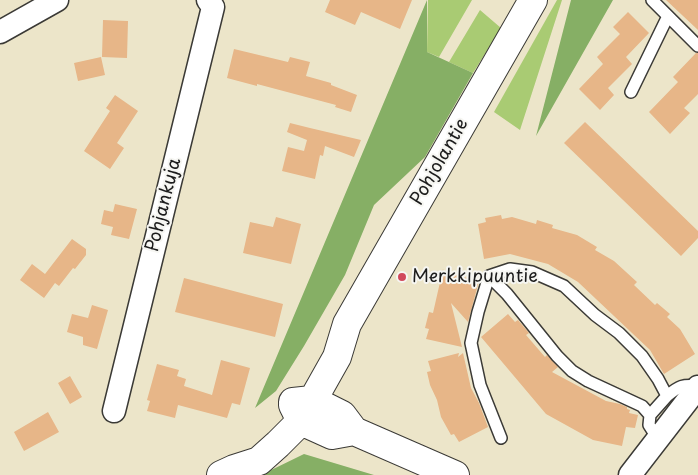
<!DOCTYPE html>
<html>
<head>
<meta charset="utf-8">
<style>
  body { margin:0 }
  canvas { display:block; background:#ece5c9 }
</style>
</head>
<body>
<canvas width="698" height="475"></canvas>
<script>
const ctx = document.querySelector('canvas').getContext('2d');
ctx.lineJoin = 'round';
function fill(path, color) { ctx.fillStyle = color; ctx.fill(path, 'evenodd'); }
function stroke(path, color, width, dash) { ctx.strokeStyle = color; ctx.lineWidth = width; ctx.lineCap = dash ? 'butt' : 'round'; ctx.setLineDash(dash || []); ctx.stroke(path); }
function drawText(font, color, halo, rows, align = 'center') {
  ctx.font = font + ' "Playpen Sans",sans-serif'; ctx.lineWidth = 4; ctx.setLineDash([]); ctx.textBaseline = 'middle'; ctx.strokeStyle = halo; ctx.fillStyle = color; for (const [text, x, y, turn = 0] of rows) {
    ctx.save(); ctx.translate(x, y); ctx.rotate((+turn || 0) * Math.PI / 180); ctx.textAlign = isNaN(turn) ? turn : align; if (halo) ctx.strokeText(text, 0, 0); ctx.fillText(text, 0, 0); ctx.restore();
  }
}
fill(new Path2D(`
  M428,0H472L439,57L427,52Z
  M557,0H562L520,130L494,112Z
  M480,10L501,28L473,73L449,62Z`), '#a9cb73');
fill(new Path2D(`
  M427,0V52L473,73L425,157L374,205L345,275L304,346L276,391L255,408Z
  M571,0H613L536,136Z
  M304,454L374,475H261Z`), '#86af65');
fill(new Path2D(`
  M330,0H412L400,29L361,12L355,25L325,12Z
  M666,0H698V30Z
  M628,12L649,33L626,57L632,64L608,88L614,95L600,110L579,89L603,64L597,57L620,34L613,27Z
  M103,20L128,21L127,58L102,57Z
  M234,49L288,62L290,57L310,62L306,76L331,83V85L357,95L351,112L335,107L336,105L257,84V86L227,78Z
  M696,53H698V94L684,108L690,113L670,134L649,112L678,82L673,77Z
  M101,57L105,75L78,81L74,63Z
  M115,95L138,111L117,143L124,148L110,169L84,151L110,111L106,108Z
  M585,122L698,231V238L681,256L564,143Z
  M290,123L310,128L361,140L354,157L325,146L323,156L320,155L315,179L282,171L288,147L304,151L307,140L287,132Z
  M115,204L137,209L129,239L111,235L113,227L101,224L104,210L113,212Z
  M501,215L502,219L512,217L536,224L537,220L553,225L552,228L577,235L597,247L595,250L614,261L637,282L634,285L655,305L657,303L670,314L667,317L680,329L695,354L664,374L650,350L578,282L548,264L510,254L484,259L478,224L486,222L485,218Z
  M276,217L301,224L291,264L243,253L250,222L273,227Z
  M72,239L86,249V255L75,269L73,268L59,286L55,283L44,298L20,280L32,264L45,274Z
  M443,269L444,272L479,281L468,322L451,303L462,347L426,339L429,329L425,328L429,312L433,313Z
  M184,278L283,304L275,337L175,312Z
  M92,305L108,310L97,349L83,345V337L67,332L72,314L88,318Z
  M508,314L515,322L518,320L529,333L526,335L545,357L547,355L558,367L552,372L606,401L620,404L627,407V409L630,410L629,413L638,415L635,428L626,427L622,446L593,440L546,414L481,337Z
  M459,353L458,357L463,353L471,388L479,403L488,427L459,442L454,434L451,435L441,417L437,400L430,385L427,372L431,371L428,361Z
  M221,360L250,368L240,405L232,403L227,418L178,405L175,418L147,411L150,401L147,400L157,364L179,370L177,376L186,379L184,386L212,395Z
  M70,376L82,397L70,404L58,383Z
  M48,412L59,432L24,451L14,432Z`), '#e7b688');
const lane = new Path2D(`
  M652,0L698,46
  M631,92L668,16
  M489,276L507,294L557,356L572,371L588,381L642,406L650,415
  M501,438L480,385L471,343L478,312L489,276L510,269L532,272L564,286L595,315L619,333L642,356L658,379L667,396C679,386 683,384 698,386
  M658,439L649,425L650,415L667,396`);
const street = new Path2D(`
  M0,32L57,0
  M114,411L213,7L208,0
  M630,475L698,387`);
const secondary = new Path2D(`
  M293,402L312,400L342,415L354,431L455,475
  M293,405L301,421L332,435L354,431
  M221,475L234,469L259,461L278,444L301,421L337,357L347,324L533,0`);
stroke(lane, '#3b3a36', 14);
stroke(street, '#3b3a36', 25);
stroke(secondary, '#3b3a36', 30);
stroke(lane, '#fff', 11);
stroke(street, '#fff', 22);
stroke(secondary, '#fff', 28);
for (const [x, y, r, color] of [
  [402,277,5,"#d1495b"]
]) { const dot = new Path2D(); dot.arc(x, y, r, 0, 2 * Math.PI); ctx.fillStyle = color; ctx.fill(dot); stroke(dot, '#f6f6f2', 2); }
drawText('18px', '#1c1c1c', '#f6f6f2', [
  ["Pohjolantie",440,162,-60],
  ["Pohjankuja",164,205,-76]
]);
drawText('18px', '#1c1c1c', '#f6f6f2', [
  ["Merkkipuuntie",412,277]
], 'left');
</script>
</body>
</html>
